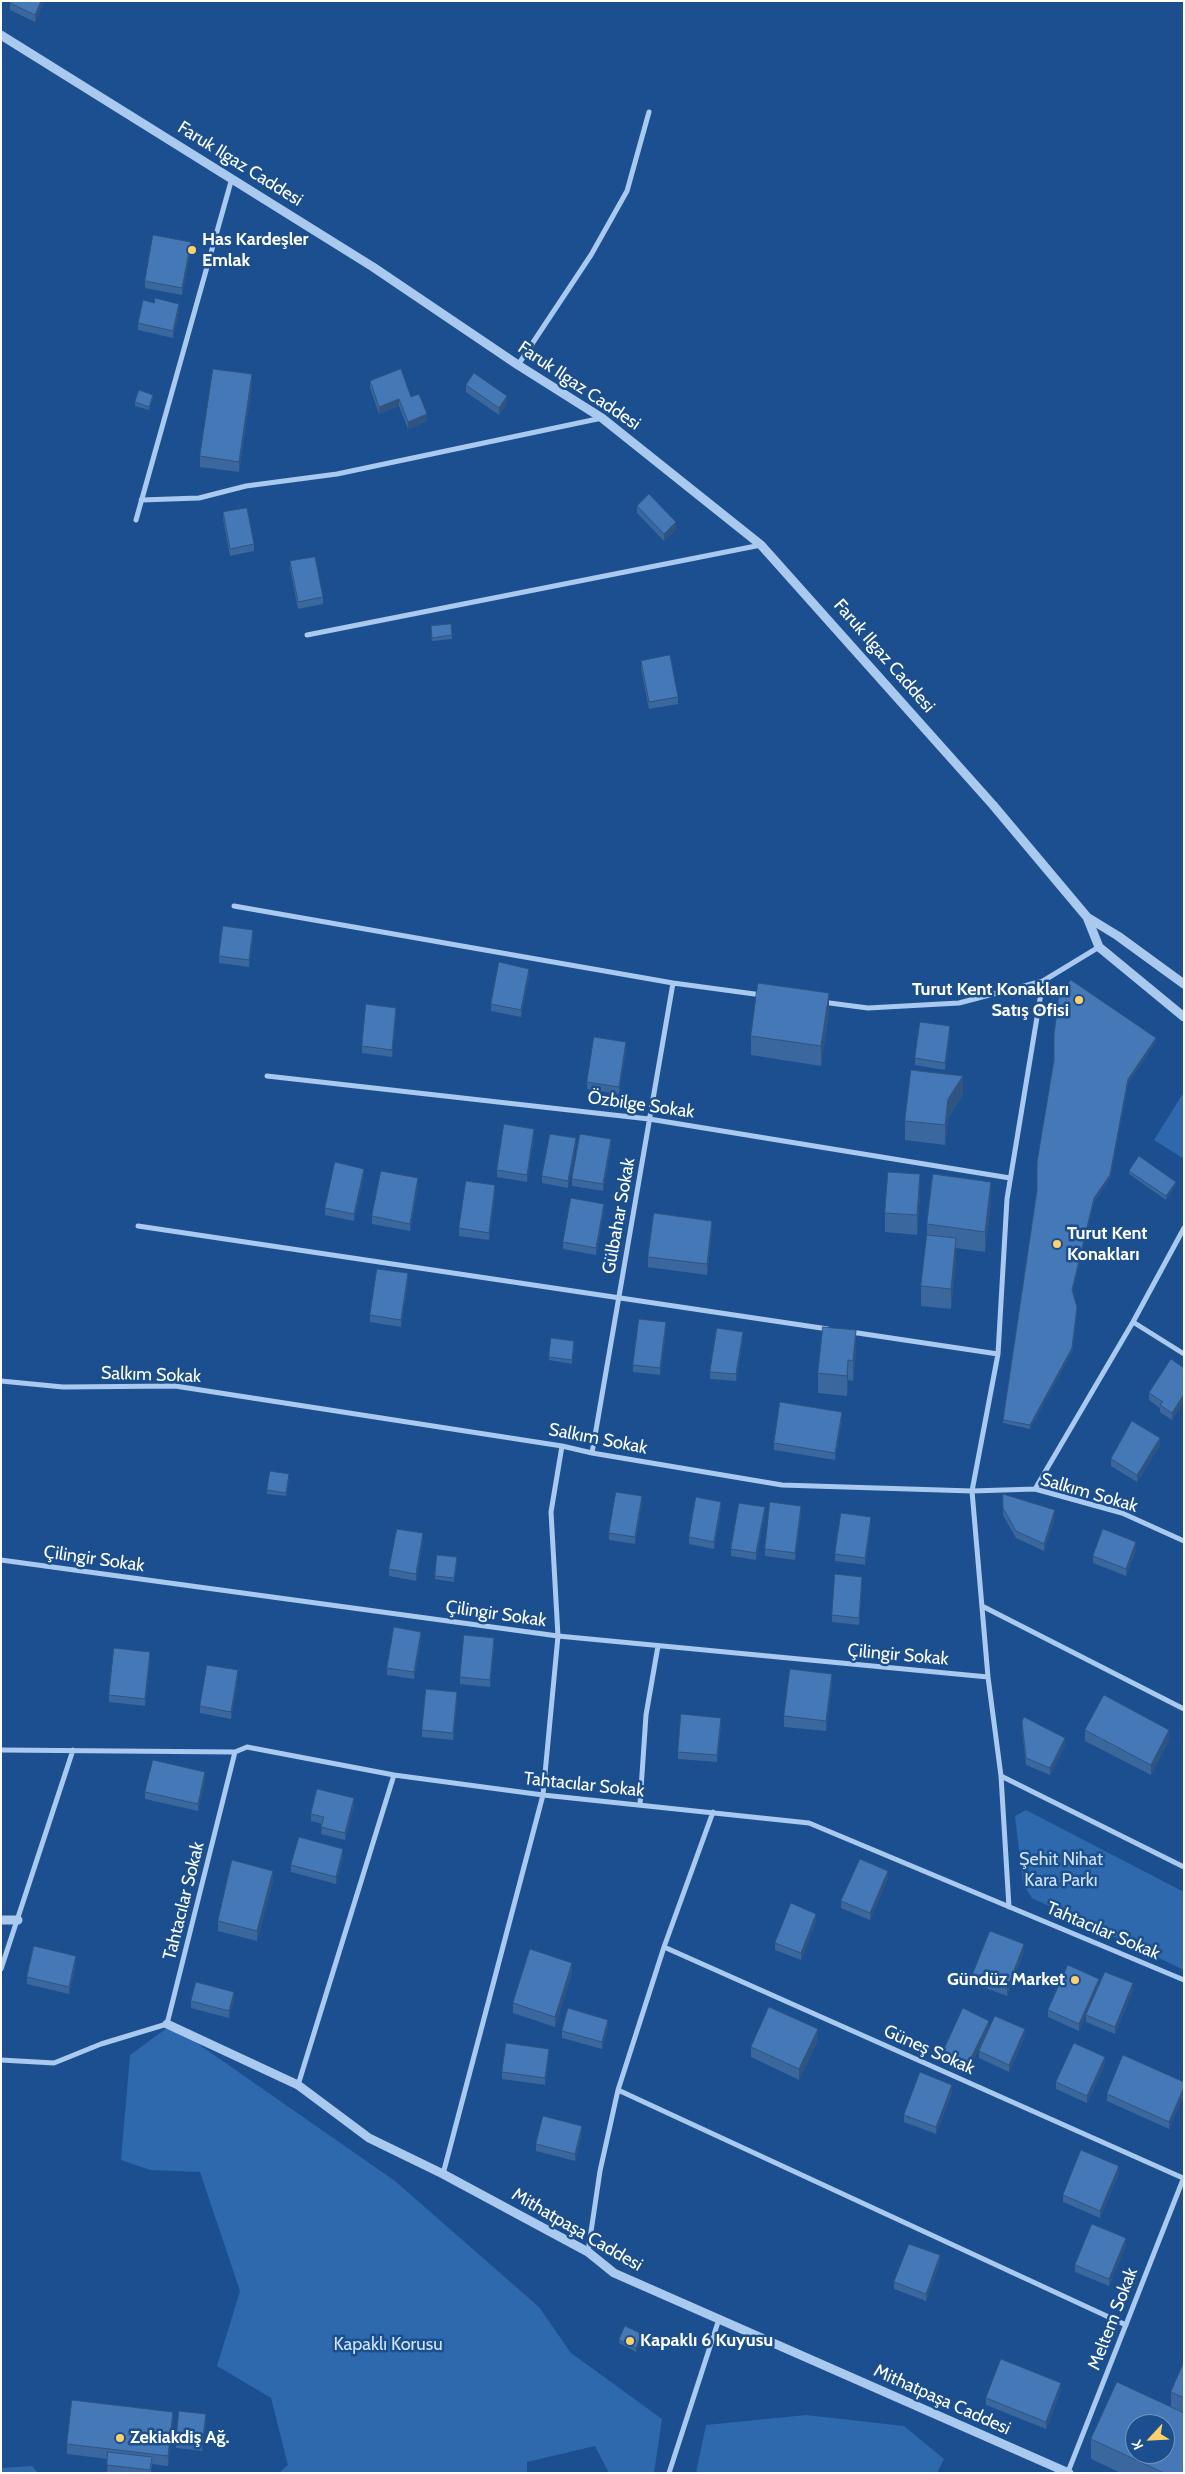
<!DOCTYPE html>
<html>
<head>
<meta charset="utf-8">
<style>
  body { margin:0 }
  #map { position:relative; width:1185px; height:2474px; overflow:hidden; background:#1b4f8f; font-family:Cabin,sans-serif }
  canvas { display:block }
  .frame { position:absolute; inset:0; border:2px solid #fff; pointer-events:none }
  .north { position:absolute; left:1125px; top:2414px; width:50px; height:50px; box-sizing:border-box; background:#1b4f8f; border:1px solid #7695bc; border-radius:50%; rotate:245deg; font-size:14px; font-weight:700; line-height:20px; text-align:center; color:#fff }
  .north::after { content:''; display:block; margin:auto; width:18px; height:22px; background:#ffd166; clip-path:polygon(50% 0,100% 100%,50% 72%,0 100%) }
</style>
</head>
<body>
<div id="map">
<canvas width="1185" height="2474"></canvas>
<div class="frame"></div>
<div class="north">K</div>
</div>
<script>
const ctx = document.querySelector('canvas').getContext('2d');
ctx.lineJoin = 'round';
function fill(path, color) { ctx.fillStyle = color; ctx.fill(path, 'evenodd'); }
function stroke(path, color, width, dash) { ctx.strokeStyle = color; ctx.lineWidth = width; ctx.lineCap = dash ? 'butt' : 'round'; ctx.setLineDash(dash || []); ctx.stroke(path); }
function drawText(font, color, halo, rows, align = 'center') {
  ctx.font = font + ' Cabin,sans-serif'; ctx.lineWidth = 5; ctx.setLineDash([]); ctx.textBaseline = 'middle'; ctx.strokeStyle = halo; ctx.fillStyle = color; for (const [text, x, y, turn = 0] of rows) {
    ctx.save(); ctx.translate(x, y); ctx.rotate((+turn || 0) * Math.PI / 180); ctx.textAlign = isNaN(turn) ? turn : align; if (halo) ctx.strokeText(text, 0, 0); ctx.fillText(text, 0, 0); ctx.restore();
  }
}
fill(new Path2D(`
  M1184,1092V1159L1154,1140Z
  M1026,1810L1184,1892V1970L1032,1898L1023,1884L1015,1816Z
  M171,2025L395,2181L539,2307L571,2353L662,2419L654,2473H609L595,2446L527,2462V2473H279L288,2465L271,2398L217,2366L240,2291L200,2172L150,2170L121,2160L130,2055Z
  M806,2415L904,2426L944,2459L937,2473H696L706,2425Z
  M32,2466L38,2473H1V2468Z`), '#2e69ad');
stroke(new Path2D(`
  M518,365L591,255L627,191L649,112
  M141,500L199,498L246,486L337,474L602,418
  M136,520L232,178
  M307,635L761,545
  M234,906L673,983L762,995
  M822,1002L868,1008L959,1003L1043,981L1099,947
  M267,1076L649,1119L1010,1178
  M138,1226L828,1329
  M1133,1322L1184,1354
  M851,1332L998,1354
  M1,1381L63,1387L175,1386L562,1446L592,1453L782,1485L972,1491L1035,1489L1122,1513L1184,1541
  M592,1453L673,983
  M1035,1489L1133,1322L1184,1228
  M1,1560L558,1636L988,1677
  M982,1606L1184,1709
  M1,1750L235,1752
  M1001,1776L1184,1867
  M640,1804L646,1715L658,1646
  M1009,1907L1001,1776L988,1677L972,1491L998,1354L1007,1199L1043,981
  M664,1947L1183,2178
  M1,1969L73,1750
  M1,2060L54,2063L101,2044L167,2024L235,1752L247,1747L394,1775L543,1795L809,1823L1184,1980
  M298,2085L394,1775
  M618,2090L1126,2325
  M443,2174L543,1795L558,1636L551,1512L562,1446
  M588,2252L600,2171L618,2090L664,1947L713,1812
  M1068,2472L1184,2177
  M669,2473L719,2319`), '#a9c9ee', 5);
stroke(new Path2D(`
  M1,35L373,267L518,365L602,418L761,545L993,805L1087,917L1099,947L1184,1017
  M1087,917L1118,936L1184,984
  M1,1920H18
  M167,2024L298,2085L369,2138L443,2174L588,2252L614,2273L1069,2473`), '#a9c9ee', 9);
fill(new Path2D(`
  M11,1H44L35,22L10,10V3Z
  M191,249L182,295L145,288V281Z
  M154,303L179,311L173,338L138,330V323Z
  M370,381L411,397L427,421L408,429L399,406L379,414L370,388Z
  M252,385L239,472L200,467V456Z
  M466,385L507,403L499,415L466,392Z
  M153,398L149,410L135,406V402Z
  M637,506L676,529L664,541L637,513Z
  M223,512L254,544V551L230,556L223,519Z
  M290,561L323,597V604L298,609L290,568Z
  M431,626L452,635V639L432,641Z
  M641,661L678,697V704L649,709L641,668Z
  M253,937L249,967L219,963V956Z
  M529,976L521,1017L491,1011V1004Z
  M829,1013L821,1066L751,1055V1036Z
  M396,1015L392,1057L362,1053V1046Z
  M950,1033L945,1070L915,1065V1058Z
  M1156,1042L1128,1083L1110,1179L1094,1202L1072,1292L1077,1311L1072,1352L1030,1429L1003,1423L1037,1190L1054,1060Z
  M626,1049L619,1094L587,1089V1082Z
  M963,1095L948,1118L945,1145L905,1140V1121Z
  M534,1136L527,1182L497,1177V1170Z
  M576,1145L568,1188L542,1183V1176Z
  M611,1146L603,1191L572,1186V1179Z
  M1129,1171L1176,1185L1166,1200L1129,1174Z
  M364,1176L354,1221L325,1215V1208Z
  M418,1185L410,1231L372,1224V1216Z
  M495,1192L489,1240L459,1236V1228Z
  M920,1194L917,1235L885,1232V1213Z
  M991,1202L985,1252L956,1248V1258L951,1309L921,1306V1286L927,1235V1224Z
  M604,1211L596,1255L563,1249V1242Z
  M712,1231L707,1275L648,1267V1257Z
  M408,1280L401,1327L370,1322V1315Z
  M666,1329L660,1375L633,1372V1365Z
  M743,1339L736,1381L710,1379V1372Z
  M574,1345L572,1364L549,1360V1357Z
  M856,1350L853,1381L848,1380L847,1396L818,1393V1373Z
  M1184,1368V1401L1172,1420L1160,1412V1408L1149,1400V1393Z
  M842,1419L835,1460L774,1450V1443Z
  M1160,1445L1137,1482L1111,1466V1459Z
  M289,1478L286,1496L267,1494V1490Z
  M1003,1494L1055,1517L1044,1551L1016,1538L1003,1515Z
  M642,1503L635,1544L609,1540V1533Z
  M721,1509L714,1549L689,1544V1537Z
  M801,1513L795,1560L765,1556V1549Z
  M765,1514L756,1560L731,1556V1549Z
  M871,1524L865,1565L835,1561V1554Z
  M423,1540L416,1581L389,1576V1569Z
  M1136,1549L1126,1576L1093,1563V1556Z
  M457,1561L454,1582L435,1579V1576Z
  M862,1584L859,1625L832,1622V1615Z
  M421,1639L414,1679L387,1675V1668Z
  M494,1645L490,1687L460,1684V1677Z
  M150,1659L145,1706L109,1702V1695Z
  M238,1677L231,1719L200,1713V1706Z
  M832,1684L826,1731L784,1727V1716Z
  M457,1699L453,1740L422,1737V1730Z
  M1022,1722L1065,1745L1050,1775L1026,1765L1022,1729Z
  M721,1725L717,1762L678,1759V1752Z
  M1085,1730L1169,1740L1151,1775L1085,1741Z
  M205,1779L198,1811L145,1799V1792Z
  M354,1805L345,1840L321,1834L322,1824L311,1821V1814Z
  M343,1856L336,1884L291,1872V1865Z
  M888,1878L870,1920L841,1908V1901Z
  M273,1881L257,1941L218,1931V1921Z
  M816,1921L801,1960L775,1950V1943Z
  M1024,1951L1007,1996L972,1983V1976Z
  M76,1963L69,1994L27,1984V1977Z
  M572,1973L555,2027L513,2013V2003Z
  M1099,1986L1133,1990L1115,2034L1086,2022V2015L1079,2031L1048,2017V2010Z
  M234,1999L229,2018L191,2008V2001Z
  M608,2027L602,2049L562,2038V2031Z
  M989,2028L966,2075L941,2063V2056Z
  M1025,2036L1009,2072L979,2058V2051Z
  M818,2040L799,2080L751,2057V2047Z
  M549,2056L545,2085L502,2079V2072Z
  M1105,2064L1087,2103L1056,2089V2082Z
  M1184,2082V2094L1169,2129L1107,2101V2094Z
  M952,2092L936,2134L904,2122V2115Z
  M582,2133L575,2161L536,2151V2144Z
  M1119,2173L1100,2218L1063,2202V2195Z
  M1126,2245L1109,2286L1075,2272V2265Z
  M940,2262L926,2301L894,2289V2282Z
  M642,2338L636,2352L619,2343V2340Z
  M1184,2362V2473H1121L1091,2459V2439L1171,2407V2392Z
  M1061,2390L1046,2429L986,2405V2398Z
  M206,2421L202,2451L176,2448V2441Z
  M173,2422L168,2466L152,2464L151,2473H116L107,2472L108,2459L67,2454V2444Z`), '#3a679d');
fill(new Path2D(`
  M41,1H44L35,22V15Z
  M191,242V249L182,295V288Z
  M179,304V311L173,338V331Z
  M252,374V385L239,472V462Z
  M153,395V398L149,410V407Z
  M507,396V403L499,415V408Z
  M399,399V406L379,414V407Z
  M427,414V421L408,429V422Z
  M676,522V529L664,541V534Z
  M253,930V937L249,967V960Z
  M529,969V976L521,1017V1010Z
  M829,993V1013L821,1066V1046Z
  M396,1008V1015L392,1057V1050Z
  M950,1026V1033L945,1070V1063Z
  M1156,1038V1042L1128,1083L1110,1179L1094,1202L1072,1294V1290L1094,1198L1128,1079Z
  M626,1042V1049L619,1094V1087Z
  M963,1076V1095L948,1118L945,1145V1125L948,1099Z
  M534,1129V1136L527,1182V1175Z
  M576,1138V1145L568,1188V1181Z
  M611,1139V1146L603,1191V1184Z
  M364,1169V1176L354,1221V1214Z
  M920,1174V1194L917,1235V1215Z
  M418,1178V1185L410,1231V1224Z
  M991,1182V1202L985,1252V1232Z
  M1176,1182V1185L1166,1200V1196Z
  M495,1185V1192L489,1240V1233Z
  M604,1204V1211L596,1255V1248Z
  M712,1221V1231L707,1275V1264Z
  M956,1238V1258L951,1309V1289Z
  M408,1273V1280L401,1327V1320Z
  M1077,1307L1072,1352L1030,1429V1425Z
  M666,1322V1329L660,1375V1368Z
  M856,1330V1350L853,1381V1361Z
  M743,1332V1339L736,1381V1374Z
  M848,1360V1380L847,1396V1376Z
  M1184,1394V1401L1172,1420V1413Z
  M842,1412V1419L835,1460V1453Z
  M1160,1438V1445L1137,1482V1475Z
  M642,1496V1503L635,1544V1537Z
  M721,1502V1509L714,1549V1542Z
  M801,1506V1513L795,1560V1553Z
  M765,1507V1514L756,1560V1553Z
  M1055,1510V1517L1044,1551V1544Z
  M871,1517V1524L865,1565V1558Z
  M423,1533V1540L416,1581V1574Z
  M1136,1542V1549L1126,1576V1569Z
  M862,1577V1584L859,1625V1618Z
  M421,1632V1639L414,1679V1672Z
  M494,1638V1645L490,1687V1680Z
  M150,1652V1659L145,1706V1699Z
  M238,1670V1677L231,1719V1712Z
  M832,1674V1684L826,1731V1721Z
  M457,1692V1699L453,1740V1733Z
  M721,1718V1725L717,1762V1755Z
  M1169,1730V1740L1151,1775V1765Z
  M1065,1738V1745L1050,1775V1768Z
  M205,1772V1779L198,1811V1804Z
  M354,1798V1805L345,1840V1833Z
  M343,1849V1856L336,1884V1877Z
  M273,1871V1881L257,1941V1931Z
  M888,1871V1878L870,1920V1913Z
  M816,1914V1921L801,1960V1953Z
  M1024,1944V1951L1007,1996V1989Z
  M76,1956V1963L69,1994V1987Z
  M572,1963V1973L555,2027V2017Z
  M1099,1979V1986L1079,2031V2024Z
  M1133,1983V1990L1115,2034V2027Z
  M234,1992V1999L229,2018V2011Z
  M608,2020V2027L602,2049V2042Z
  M989,2021V2028L966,2075V2068Z
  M818,2029V2040L799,2080V2069Z
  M1025,2029V2036L1009,2072V2065Z
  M549,2049V2056L545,2085V2078Z
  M1105,2057V2064L1087,2103V2096Z
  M952,2085V2092L936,2134V2127Z
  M1184,2087V2094L1169,2129V2122Z
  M582,2126V2133L575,2161V2154Z
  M1119,2166V2173L1100,2218V2211Z
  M1126,2238V2245L1109,2286V2279Z
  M940,2255V2262L926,2301V2294Z
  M642,2334V2338L636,2352V2348Z
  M1061,2383V2390L1046,2429V2422Z
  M173,2412V2422L168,2466V2456Z
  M206,2414V2421L202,2451V2444Z`), '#305480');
const building = new Path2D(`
  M11,1H41L35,15L10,3Z
  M153,235L191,242L182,288L145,281Z
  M155,298L179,304L173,331L138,323L143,300L154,303Z
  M213,369L252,374L239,462L200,456Z
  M401,369L411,397L419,394L427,414L408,422L399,399L379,407L370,381Z
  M474,373L507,396L499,408L466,385Z
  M139,390L153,395L149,407L135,402Z
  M649,494L676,522L664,534L637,506Z
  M247,508L254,544L230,549L223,512Z
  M315,557L323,597L298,602L290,561Z
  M451,624L452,635L432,638L431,626Z
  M670,655L678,697L649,702L641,661Z
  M223,926L253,930L249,960L219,956Z
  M499,962L529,969L521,1010L491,1004Z
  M1071,980L1156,1038L1128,1079L1110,1175L1094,1198L1072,1290L1077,1307L1072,1348L1030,1425L1003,1420L1037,1190V1162L1054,1060V1034L1059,996Z
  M758,983L829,993L821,1046L751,1036Z
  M366,1004L396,1008L392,1050L362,1046Z
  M920,1022L950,1026L945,1063L915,1058Z
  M594,1037L626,1042L619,1087L587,1082Z
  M911,1070L963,1076L948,1099L945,1125L905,1121Z
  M504,1124L534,1129L527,1175L497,1170Z
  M550,1134L576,1138L568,1181L542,1176Z
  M580,1134L611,1139L603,1184L572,1179Z
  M1139,1156L1176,1182L1166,1196L1129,1171Z
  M335,1162L364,1169L354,1214L325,1208Z
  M381,1171L418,1178L410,1224L372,1216Z
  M888,1172L920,1174L917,1215L885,1213Z
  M933,1174L991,1182L985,1232L927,1224Z
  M466,1181L495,1185L489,1233L459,1228Z
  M571,1198L604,1204L596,1248L563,1242Z
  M654,1213L712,1221L707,1264L648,1257Z
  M927,1235L956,1238L951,1289L921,1286Z
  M377,1269L408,1273L401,1320L370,1315Z
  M639,1319L666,1322L660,1368L633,1365Z
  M823,1327L856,1330L853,1361L848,1360L847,1376L818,1373Z
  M717,1328L743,1332L736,1374L710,1372Z
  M551,1338L574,1341L572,1360L549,1357Z
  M1171,1359L1184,1368V1394L1172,1413L1160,1405L1163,1402L1149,1393Z
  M780,1402L842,1412L835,1453L774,1443Z
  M1132,1421L1160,1438L1137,1475L1111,1459Z
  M270,1471L289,1474L286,1493L267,1490Z
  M616,1492L642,1496L635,1537L609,1533Z
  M1003,1494L1055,1510L1044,1544L1016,1531L1003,1508Z
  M696,1497L721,1502L714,1542L689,1537Z
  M770,1502L801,1506L795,1553L765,1549Z
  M739,1503L765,1507L756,1553L731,1549Z
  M841,1513L871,1517L865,1558L835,1554Z
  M397,1529L423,1533L416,1574L389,1569Z
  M1103,1529L1136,1542L1126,1569L1093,1556Z
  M437,1555L457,1557L454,1578L435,1576Z
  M835,1574L862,1577L859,1618L832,1615Z
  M394,1627L421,1632L414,1672L387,1668Z
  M464,1635L494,1638L490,1680L460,1677Z
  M114,1648L150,1652L145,1699L109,1695Z
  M207,1665L238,1670L231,1712L200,1706Z
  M790,1669L832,1674L826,1721L784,1716Z
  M426,1689L457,1692L453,1733L422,1730Z
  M1104,1695L1169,1730L1151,1765L1085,1730Z
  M681,1714L721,1718L717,1755L678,1752Z
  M1024,1717L1065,1738L1050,1768L1026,1758L1022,1722Z
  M153,1760L205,1772L198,1804L145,1792Z
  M317,1789L354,1798L345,1833L321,1827L324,1817L311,1814Z
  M299,1837L343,1849L336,1877L291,1865Z
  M860,1859L888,1871L870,1913L841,1901Z
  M232,1860L273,1871L257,1931L218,1921Z
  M791,1903L816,1914L801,1953L775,1943Z
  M990,1931L1024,1944L1007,1989L972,1976Z
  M34,1946L76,1956L69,1987L27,1977Z
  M530,1949L572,1963L555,2017L513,2003Z
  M1068,1965L1099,1979L1079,2024L1048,2010Z
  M1105,1972L1133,1983L1115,2027L1086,2015Z
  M196,1982L234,1992L229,2011L191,2001Z
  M769,2007L818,2029L799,2069L751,2047Z
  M568,2008L608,2020L602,2042L562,2031Z
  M963,2008L989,2021L966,2068L941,2056Z
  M995,2016L1025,2029L1009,2065L979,2051Z
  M506,2043L549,2049L545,2078L502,2072Z
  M1074,2043L1105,2057L1087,2096L1056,2082Z
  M1123,2055L1184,2082V2087L1169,2122L1107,2094Z
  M920,2072L952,2085L936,2127L904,2115Z
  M543,2116L582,2126L575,2154L536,2144Z
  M1081,2150L1119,2166L1100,2211L1063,2195Z
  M1092,2224L1126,2238L1109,2279L1075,2265Z
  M909,2244L940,2255L926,2294L894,2282Z
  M625,2326L642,2334L636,2348L619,2340Z
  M1001,2359L1061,2383L1046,2422L986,2398Z
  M1184,2362V2398L1171,2392Z
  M1117,2382L1184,2413V2473H1164L1091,2439ZM1135,2424H1165V2454H1135Z
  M72,2400L173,2412L168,2456L67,2444Z
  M179,2411L206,2414L202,2444L176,2441Z
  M108,2452L152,2457L150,2470L107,2465Z`);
fill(building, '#4478b7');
stroke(building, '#305480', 1);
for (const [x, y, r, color] of [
  [192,250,5,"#ffd166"],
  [1079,1000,5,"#ffd166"],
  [1057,1244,5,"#ffd166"],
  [1075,1980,5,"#ffd166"],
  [630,2341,5,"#ffd166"],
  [120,2438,5,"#ffd166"]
]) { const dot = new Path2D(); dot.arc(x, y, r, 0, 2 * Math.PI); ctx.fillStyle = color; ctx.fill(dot); stroke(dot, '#1b4f8f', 2); }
drawText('18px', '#fff', '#1b4f8f', [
  ["Faruk Ilgaz Caddesi",240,164,32],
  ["Faruk Ilgaz Caddesi",579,386,34],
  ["Faruk Ilgaz Caddesi",884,656,49],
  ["Özbilge Sokak",641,1105,8],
  ["Gülbahar Sokak",619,1216,-80],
  ["Salkım Sokak",151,1375,2],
  ["Salkım Sokak",598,1439,11],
  ["Salkım Sokak",1089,1493,16],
  ["Çilingir Sokak",94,1559,8],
  ["Çilingir Sokak",496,1614,8],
  ["Çilingir Sokak",898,1655,5],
  ["Tahtacılar Sokak",584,1785,6],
  ["Tahtacılar Sokak",184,1901,-76],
  ["Tahtacılar Sokak",1103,1931,23],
  ["Güneş Sokak",929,2050,24],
  ["Mithatpaşa Caddesi",577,2230,30],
  ["Meltem Sokak",1113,2319,-69],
  ["Mithatpaşa Caddesi",942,2400,24]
]);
drawText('bold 18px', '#fff', '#1b4f8f', [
  ["Has Kardeşler",202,240],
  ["Emlak",202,261],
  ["Turut Kent Konakları",1069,990,"right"],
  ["Satış Ofisi",1069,1011,"right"],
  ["Turut Kent",1067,1234],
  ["Konakları",1067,1255],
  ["Gündüz Market",1065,1980,"right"],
  ["Kapaklı 6 Kuyusu",640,2341],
  ["Zekiakdiş Ağ.",130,2438]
], 'left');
drawText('18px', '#cfe3fa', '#1b4f8f', [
  ["Şehit Nihat",1061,1860],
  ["Kara Parkı",1061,1881],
  ["Kapaklı Korusu",388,2345]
]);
</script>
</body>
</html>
